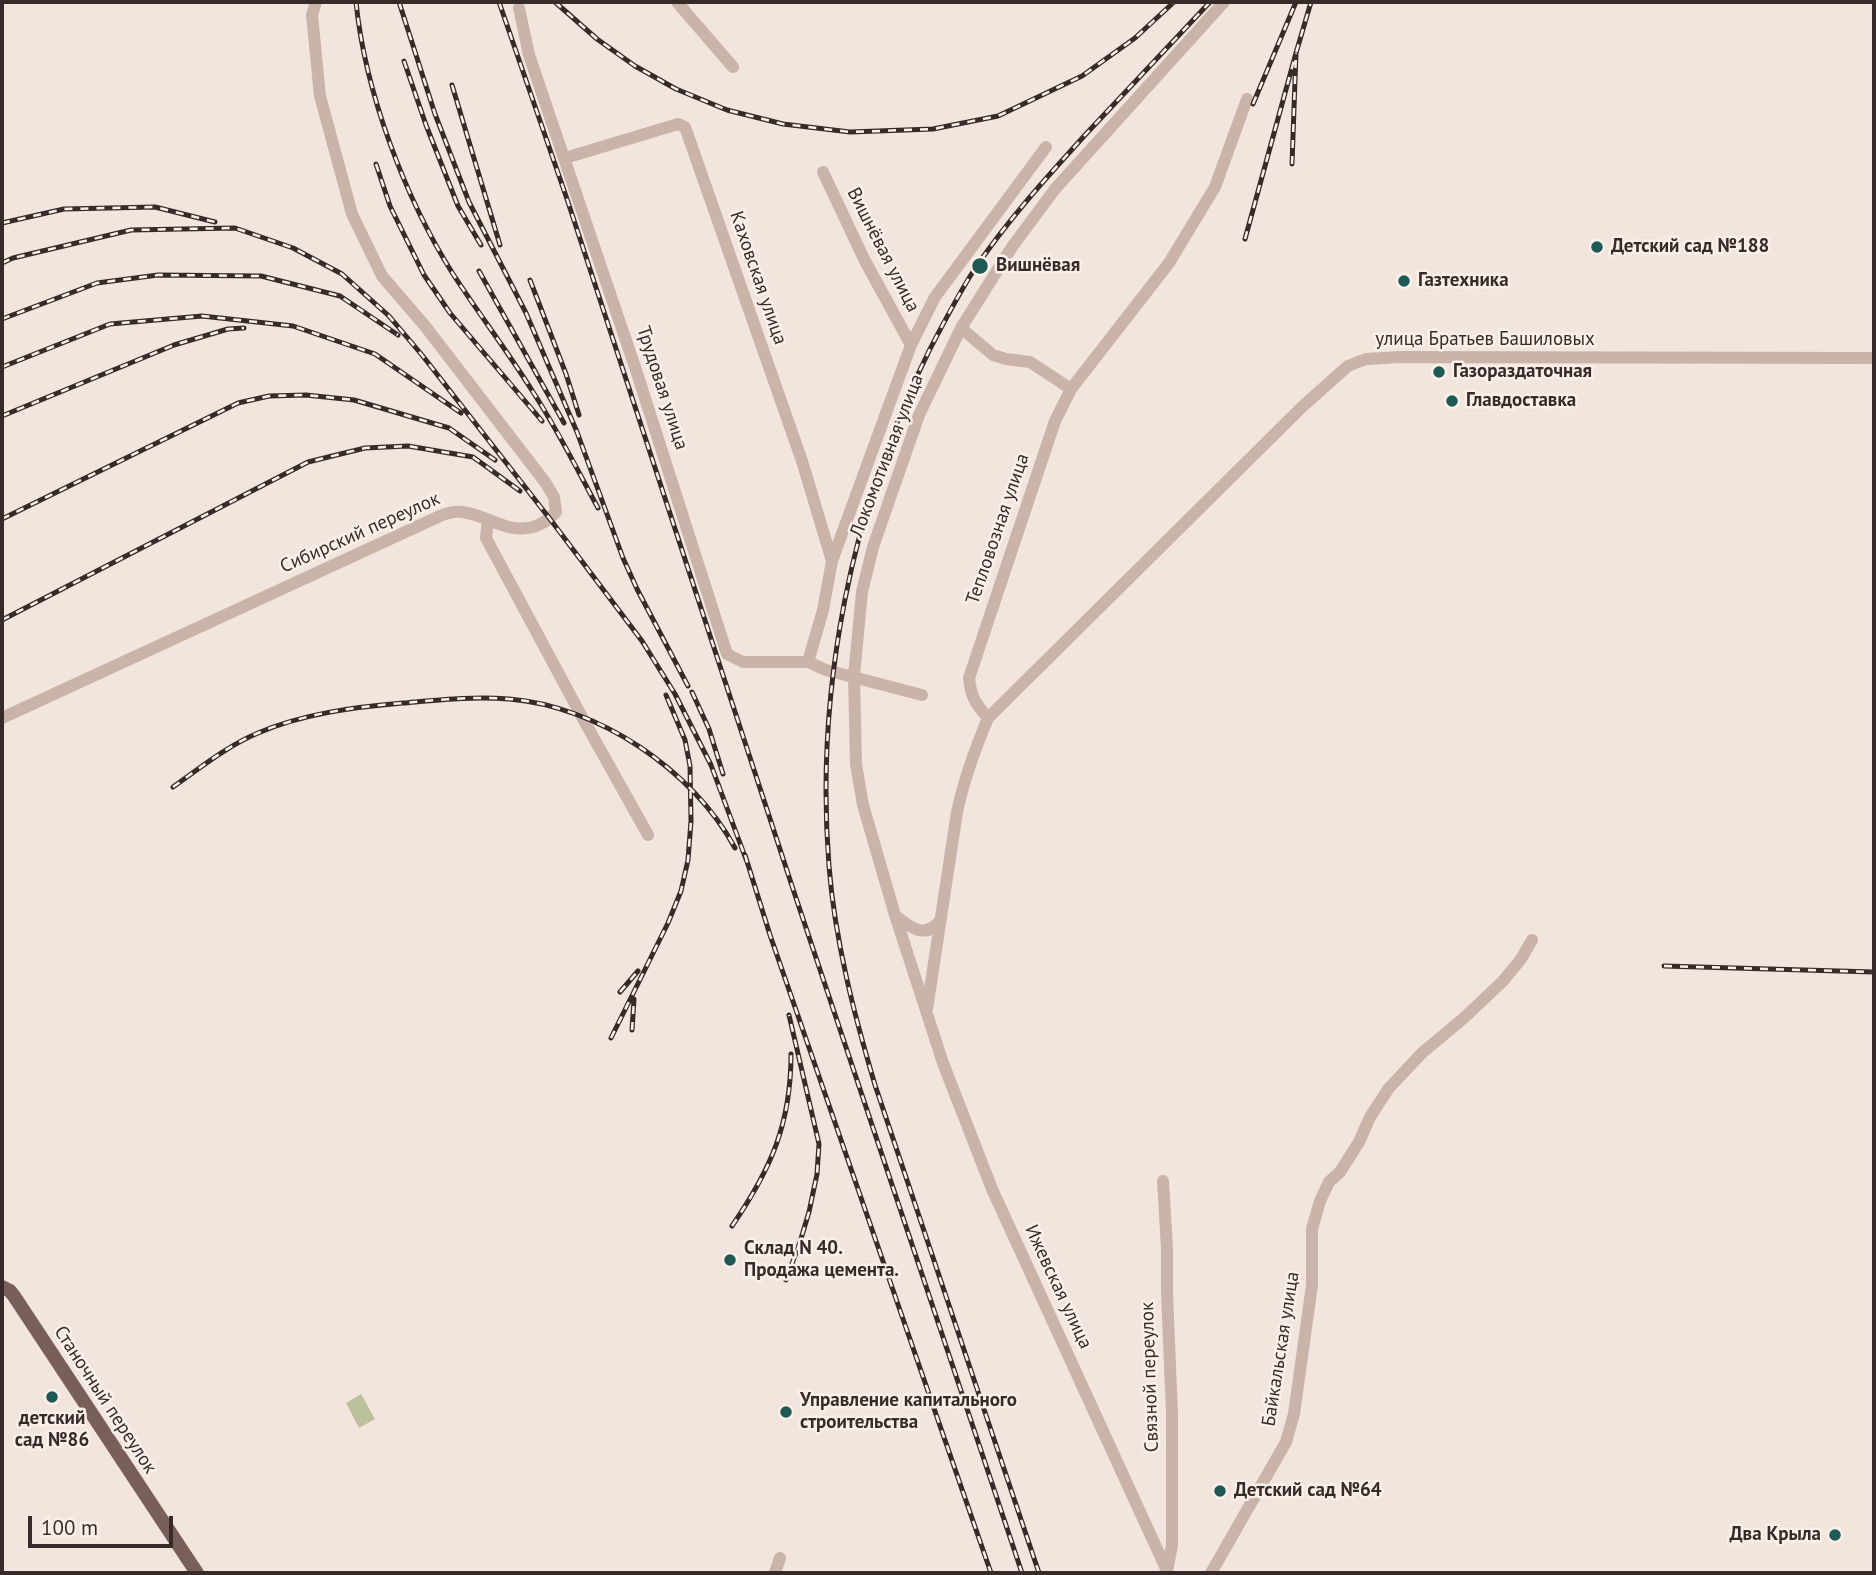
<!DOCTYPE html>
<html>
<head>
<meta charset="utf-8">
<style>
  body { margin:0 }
  #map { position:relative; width:1876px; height:1575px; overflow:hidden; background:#f2e5dd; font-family:"PT Sans",sans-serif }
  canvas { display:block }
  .frame { position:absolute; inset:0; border:4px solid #372b29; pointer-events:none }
  .scale { position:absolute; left:28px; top:1516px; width:145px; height:32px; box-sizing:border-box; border:4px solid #372b29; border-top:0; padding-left:9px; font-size:21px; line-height:24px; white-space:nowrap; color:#372b29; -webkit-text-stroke:5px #faf0e9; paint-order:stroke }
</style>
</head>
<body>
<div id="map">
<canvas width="1876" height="1575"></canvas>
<div class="frame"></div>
<div class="scale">100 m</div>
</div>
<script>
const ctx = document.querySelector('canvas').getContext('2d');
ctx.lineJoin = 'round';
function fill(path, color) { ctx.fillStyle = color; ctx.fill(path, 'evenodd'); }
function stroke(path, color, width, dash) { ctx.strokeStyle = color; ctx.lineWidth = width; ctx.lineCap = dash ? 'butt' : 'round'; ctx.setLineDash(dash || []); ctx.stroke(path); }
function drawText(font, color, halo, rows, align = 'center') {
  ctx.font = font + ' "PT Sans",sans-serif'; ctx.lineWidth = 5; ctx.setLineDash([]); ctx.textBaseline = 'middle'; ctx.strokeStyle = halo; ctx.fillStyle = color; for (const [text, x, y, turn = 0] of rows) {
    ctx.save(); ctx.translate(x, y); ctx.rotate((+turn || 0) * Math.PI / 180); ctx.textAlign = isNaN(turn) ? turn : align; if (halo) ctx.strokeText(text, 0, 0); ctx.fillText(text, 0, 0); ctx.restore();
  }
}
fill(new Path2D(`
  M361,1394L375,1419L359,1428L346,1403Z`), '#bbc19d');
stroke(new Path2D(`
  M677,2L733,67
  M519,8L529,55L635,367L727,654L743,662H808L826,670L922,695
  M565,158L678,124L685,127L802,461L832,561
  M823,172L865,261L911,345
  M961,328L993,355L1006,359L1030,362L1071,389
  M488,520L486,538L582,717L648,835
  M808,662L823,610L832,561L911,345L935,297L1046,147
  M2,718L440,516C447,513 454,511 462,512C488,515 506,534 533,527C543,524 550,519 556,512L554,497L545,482L425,326L382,276L352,214L320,96L312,15L316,2
  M988,718C975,703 971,697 969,678L1055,421L1071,389L1169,263L1215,187L1247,99
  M895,915C909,927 926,941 941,919
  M927,1009L957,812C964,779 975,749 988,718L1303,406L1348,366L1366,359L1401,357L1874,358
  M1163,1181L1167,1248V1293L1172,1414V1545L1167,1571
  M775,1573L780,1558
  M1168,1573L992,1189L943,1063L895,915L863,805L856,764L854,676L862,592L873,547L919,415L961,328L1012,247L1055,189L1224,2
  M1211,1573L1286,1442L1294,1414L1312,1285V1229L1320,1201L1329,1182L1340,1172L1359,1142L1370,1117L1389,1088L1422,1053L1465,1017L1503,981L1521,959L1532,940`), '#cab3a9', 12);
stroke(new Path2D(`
  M2,1287L10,1291L14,1296L197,1573`), '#795f5a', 14);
const rail = new Path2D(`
  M356,2C365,92 405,198 453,274C479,314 508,352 533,392C557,429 577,469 598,508
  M399,2L435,114L469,202L526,313L577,432L623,558L637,589L688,686
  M499,2L567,199L794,892L1022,1573
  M555,2L597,39L635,66L676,89L727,110L783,124L850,132L933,129L998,116L1082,76L1135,38L1174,2
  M404,61L426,125L458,206L481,245
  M452,85L500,245
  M1253,104L1296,2
  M376,164L390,206L424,275L450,313L542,421
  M1292,164L1296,53L1311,2
  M2,223L64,209L155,207L215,222
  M1245,239L1296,53
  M2,263L13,258L131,230L235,228L293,248L342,274L389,316L422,355L550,519L642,641L675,694L711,765L747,862
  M479,271L564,423
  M530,280L566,374L579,415
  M2,319L97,283L158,275L261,276L340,296L398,335
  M2,367L110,324L202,316L293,326L375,354L461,413
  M2,416L174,345L228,329L244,328
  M2,519L238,403L269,396L306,395L354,400L449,428L495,460
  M2,620L308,462L365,448L408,446L473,457L520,491
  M692,692L709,729L723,774
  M173,787C200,768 227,746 258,733C302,714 354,707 403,703C438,700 474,696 509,699C598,706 693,770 735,848
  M745,855L770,935L991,1573
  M1664,966L1874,972
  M620,992L638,971
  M632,1030L634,999
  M611,1038L668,923L681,891L688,860L691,821L690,766L685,740L666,695
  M732,1226C771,1169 791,1124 791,1054
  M786,1280L800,1242L809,1212L817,1174L819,1144L789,1015
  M1039,1573L875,1085C854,1014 835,941 829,866C815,691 851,507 930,349C944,322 958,295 974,270C1007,221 1046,178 1086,134C1127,90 1169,46 1210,2`);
stroke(rail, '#372b29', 5);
stroke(rail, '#faf0e9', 2.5, [8]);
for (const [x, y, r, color] of [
  [1597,247,7,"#1e5954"],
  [980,266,9,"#1e5954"],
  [1404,281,7,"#1e5954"],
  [1439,372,7,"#1e5954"],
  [1452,401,7,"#1e5954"],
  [730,1260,7,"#1e5954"],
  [52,1397,7,"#1e5954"],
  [786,1412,7,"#1e5954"],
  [1220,1491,7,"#1e5954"],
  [1835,1535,7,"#1e5954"]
]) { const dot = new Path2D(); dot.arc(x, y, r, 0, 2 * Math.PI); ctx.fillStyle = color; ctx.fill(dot); stroke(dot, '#faf0e9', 2.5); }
drawText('bold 19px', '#372b29', '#faf0e9', [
  ["Детский сад №188",1611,247],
  ["Вишнёвая",996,266],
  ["Газтехника",1418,281],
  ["Газораздаточная",1453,372],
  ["Главдоставка",1466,401],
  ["Склад N 40.",744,1249],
  ["Продажа цемента.",744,1271],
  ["Управление капитального",800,1401],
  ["строительства",800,1423],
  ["детский",52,1419,"center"],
  ["сад №86",52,1441,"center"],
  ["Детский сад №64",1234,1491],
  ["Два Крыла",1821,1535,"right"]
], 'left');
drawText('19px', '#372b29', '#faf0e9', [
  ["Вишнёвая улица",883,250,63],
  ["Каховская улица",758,278,71],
  ["улица Братьев Башиловых",1485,340],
  ["Трудовая улица",662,388,72],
  ["Локомотивная улица",887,456,-69],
  ["Тепловозная улица",998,529,-71],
  ["Сибирский переулок",360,533,-24],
  ["Ижевская улица",1058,1287,65],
  ["Байкальская улица",1281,1349,-81],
  ["Связной переулок",1150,1377,-92],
  ["Станочный переулок",105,1400,57]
]);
</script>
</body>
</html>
